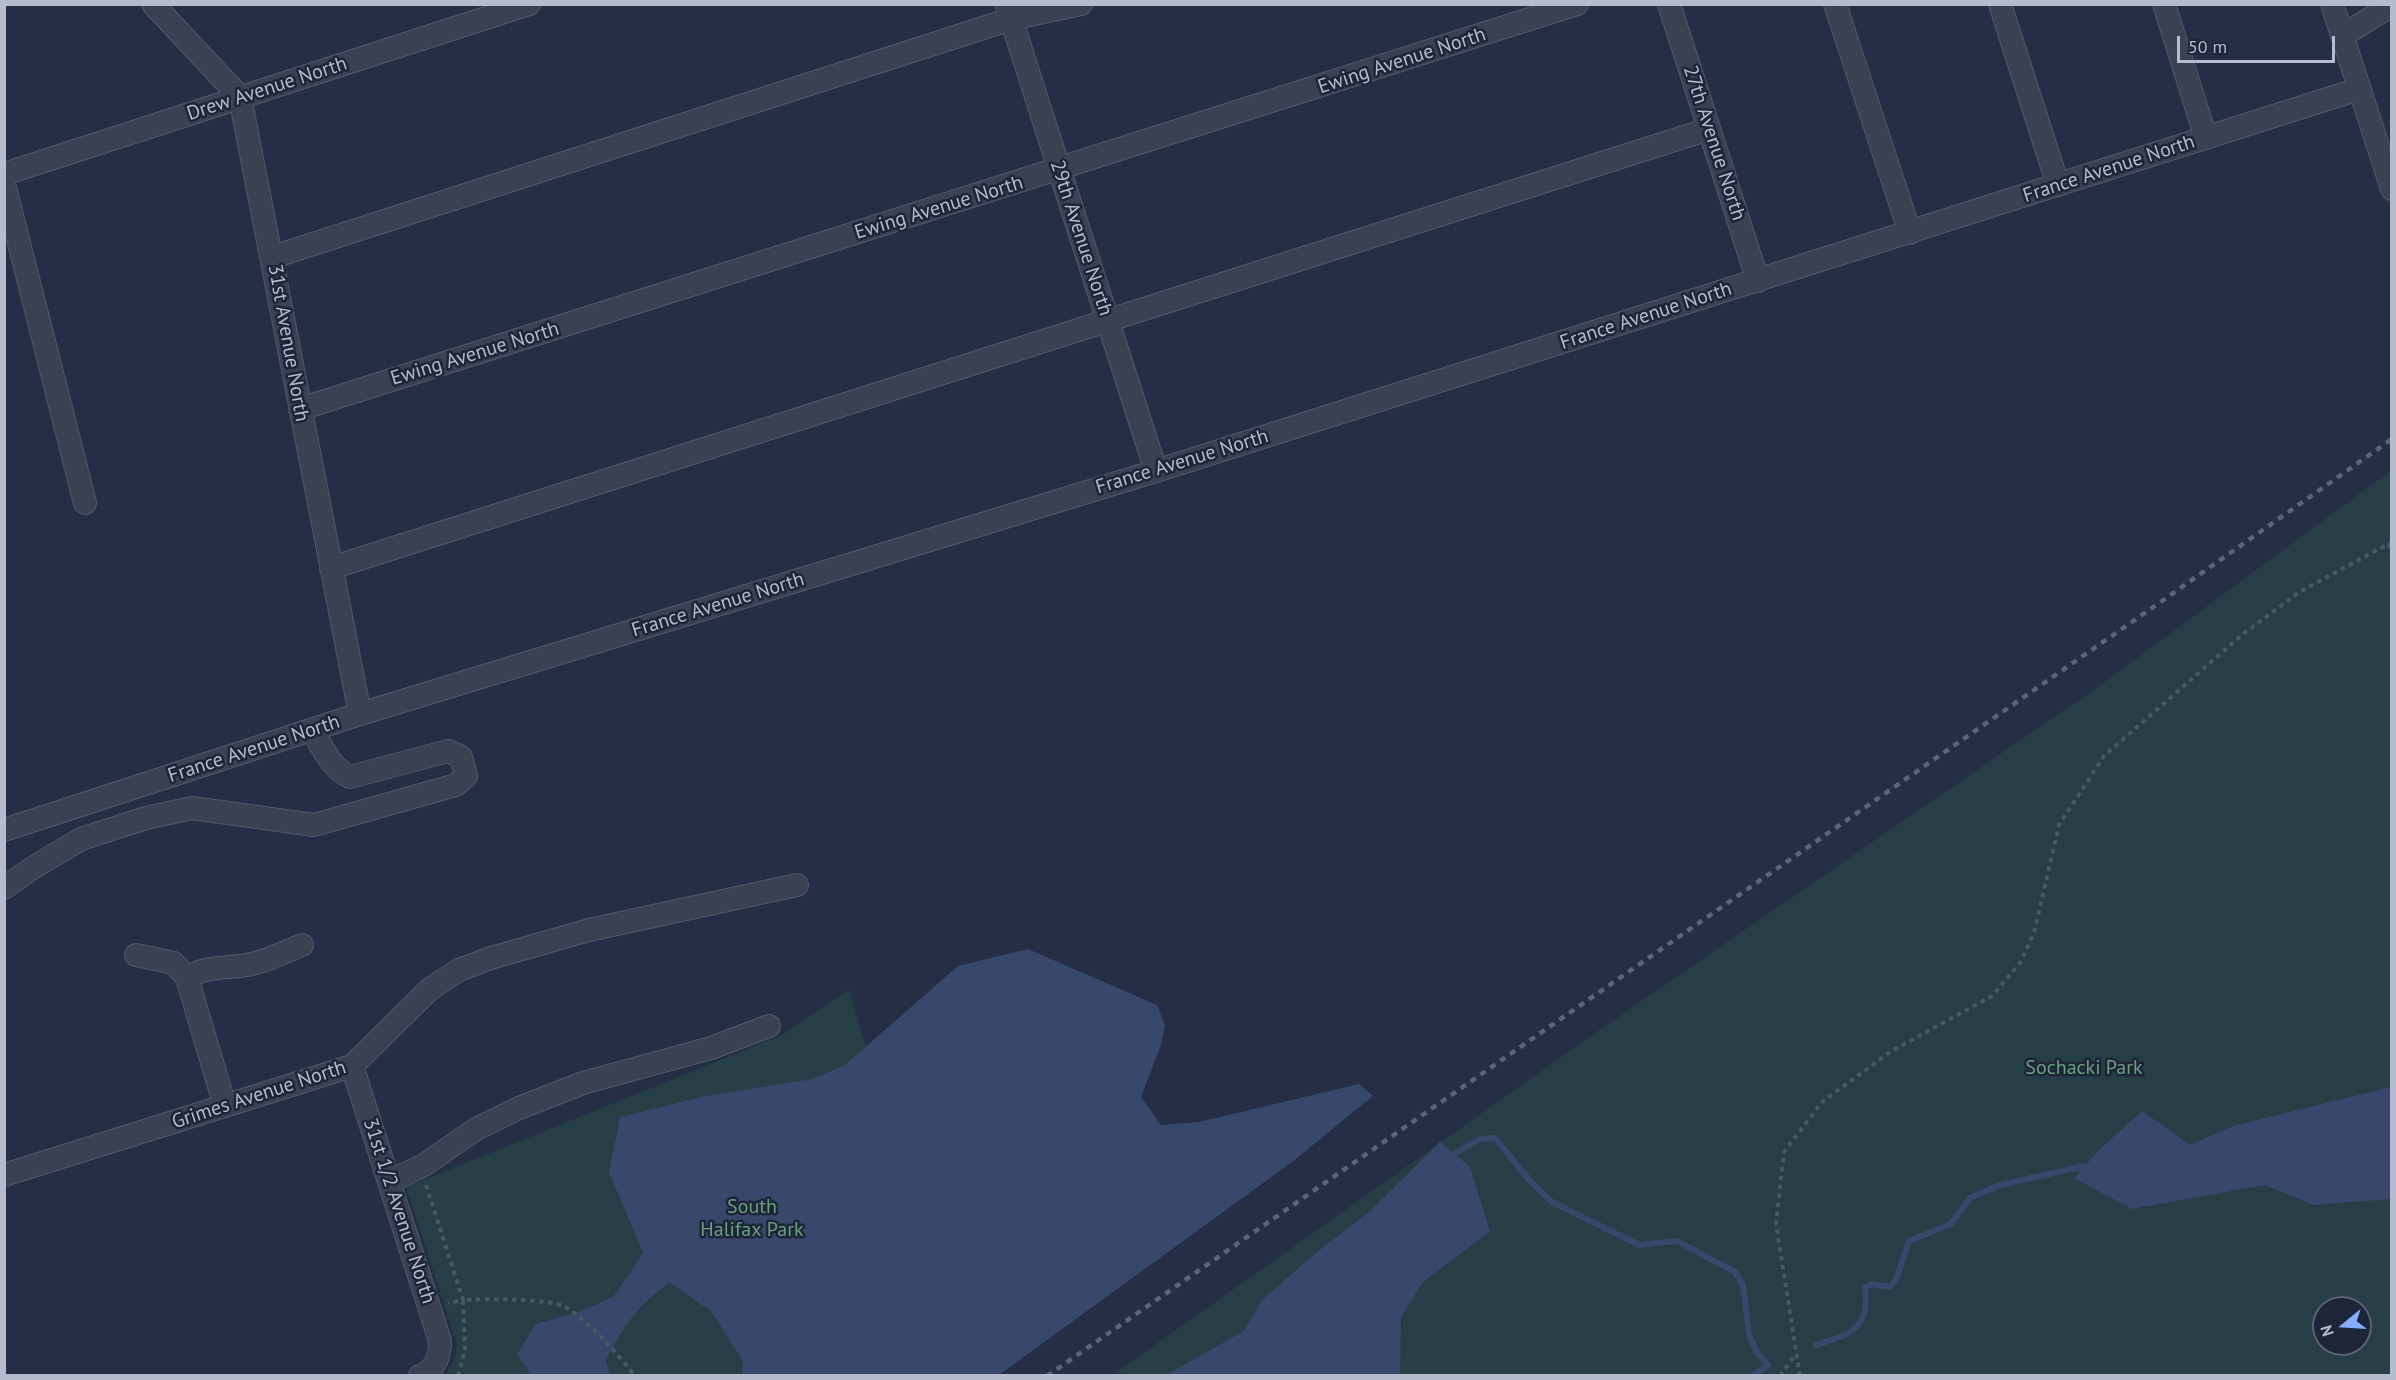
<!DOCTYPE html>
<html>
<head>
<meta charset="utf-8">
<style>
  body { margin:0 }
  #map { position:relative; width:2396px; height:1380px; overflow:hidden; background:#242e44; font-family:"PT Sans",sans-serif }
  canvas { display:block }
  .frame { position:absolute; inset:0; border:6px solid #b6bccd; pointer-events:none }
  .north { position:absolute; left:2312px; top:1296px; width:60px; height:60px; box-sizing:border-box; background:#1d2639; border:2px solid #5a6274; border-radius:50%; rotate:252deg; font-size:16px; font-weight:700; line-height:24px; text-align:center; color:#b6bccd }
  .north::after { content:''; display:block; margin:auto; width:21px; height:27px; background:#89abff; clip-path:polygon(50% 0,100% 100%,50% 72%,0 100%) }
  .scale { position:absolute; left:2177px; top:36px; width:158px; height:27px; box-sizing:border-box; border:3px solid #b6bccd; border-top:0; padding-left:8px; font-size:18px; line-height:21px; white-space:nowrap; color:#b6bccd; -webkit-text-stroke:4px #1d2639; paint-order:stroke }
</style>
</head>
<body>
<div id="map">
<canvas width="2396" height="1380"></canvas>
<div class="frame"></div>
<div class="north">N</div>
<div class="scale">50 m</div>
</div>
<script>
const ctx = document.querySelector('canvas').getContext('2d');
ctx.lineJoin = 'round';
function fill(path, color) { ctx.fillStyle = color; ctx.fill(path, 'evenodd'); }
function stroke(path, color, width, dash) { ctx.strokeStyle = color; ctx.lineWidth = width; ctx.lineCap = dash ? 'butt' : 'round'; ctx.setLineDash(dash || []); ctx.stroke(path); }
function drawText(font, color, halo, rows, align = 'center') {
  ctx.font = font + ' "PT Sans",sans-serif'; ctx.lineWidth = 5; ctx.setLineDash([]); ctx.textBaseline = 'middle'; ctx.strokeStyle = halo; ctx.fillStyle = color; for (const [text, x, y, turn = 0] of rows) {
    ctx.save(); ctx.translate(x, y); ctx.rotate((+turn || 0) * Math.PI / 180); ctx.textAlign = isNaN(turn) ? turn : align; if (halo) ctx.strokeText(text, 0, 0); ctx.fillText(text, 0, 0); ctx.restore();
  }
}
fill(new Path2D(`
  M2391,470V1375L1111,1376L1589,1037L2099,686ZM2324,1308H2360V1344H2324Z
  M849,989L961,1375H446L455,1358L457,1344L406,1187L780,1036Z`), '#263e45');
fill(new Path2D(`
  M1028,949L1157,1005L1165,1025L1161,1045L1141,1097L1161,1125L1199,1122L1359,1084L1373,1096L1292,1162L999,1375H742L743,1361L711,1311L670,1283C637,1305 624,1326 606,1360L610,1375H531L517,1354L536,1324L582,1311L614,1296L643,1253L609,1172L620,1117L701,1097L812,1079L845,1065L958,966Z
  M2391,1087V1199L2313,1205L2265,1185L2132,1209L2074,1178L2099,1150L2142,1111L2190,1145L2233,1126Z
  M1440,1142L1470,1167L1490,1231L1423,1282L1401,1317L1400,1375H1166L1244,1331L1262,1300L1312,1256L1369,1212Z`), '#37486c');
stroke(new Path2D(`
  M1454,1154L1480,1139L1495,1138L1531,1182L1552,1202L1639,1245L1677,1241L1735,1272L1743,1285L1749,1334L1757,1353L1768,1365L1752,1376
  M1816,1345C1850,1334 1871,1329 1865,1288L1871,1284L1890,1287L1896,1280L1909,1241L1951,1224L1970,1198L2000,1185L2085,1166`), '#37486c', 6);
const minor = new Path2D(`
  M153,4L240,97L360,714
  M1669,4L1758,281
  M1835,4L1910,233
  M2000,4L2058,185
  M2164,4L2206,138
  M2332,4L2392,189
  M1007,6L1156,471
  M2342,36L2392,5
  M4,174L529,4
  M4,184L85,503
  M273,257L1011,19L1081,4
  M300,409L1577,4
  M331,568L1709,129
  M4,830L360,714L1156,471L2359,89
  M4,888L31,869L81,839L146,818L192,808L314,825L456,785L466,776L461,757L448,751L350,777C330,767 323,748 312,730
  M136,955L174,963L187,978
  M352,1066L440,1341C440,1355 435,1371 420,1376
  M225,1106L187,978C205,965 232,969 252,964C270,960 285,952 302,945
  M4,1175L352,1066L430,989L459,970L491,958L589,930L797,885
  M389,1182L424,1165L476,1129L519,1108L583,1083L711,1048L769,1026`);
stroke(minor, '#51596a', 24);
stroke(new Path2D(`
  M2389,544L2392,557
  M426,1185L463,1300L448,1303
  M458,1376L465,1351L463,1300C482,1299 550,1298 565,1307C590,1322 616,1352 635,1376
  M1780,1376L1795,1355
  M1800,1376L1776,1224L1784,1152L1822,1102L1890,1052L1992,996L2020,963L2034,933L2059,825L2104,756L2243,634L2301,591L2392,542`), '#455b61', 4, [4.5, 4.5]);
stroke(minor, '#394153', 22);
stroke(new Path2D(`
  M1047,1376L2162,601L2392,439`), '#5a647a', 4.5, [6, 6]);
drawText('20px', '#b6bccd', '#1d2639', [
  ["Ewing Avenue North",1402,61,-18],
  ["Drew Avenue North",267,89,-18],
  ["27th Avenue North",1714,143,72],
  ["France Avenue North",2109,169,-18],
  ["Ewing Avenue North",939,208,-17],
  ["29th Avenue North",1081,238,72],
  ["France Avenue North",1646,316,-18],
  ["31st Avenue North",288,343,80],
  ["Ewing Avenue North",475,354,-17],
  ["France Avenue North",1182,462,-17],
  ["France Avenue North",718,605,-17],
  ["France Avenue North",254,749,-18],
  ["Grimes Avenue North",259,1095,-18],
  ["31st 1/2 Avenue North",399,1211,72]
]);
drawText('20px', '#6ba07c', '#1d2639', [
  ["Sochacki Park",2084,1068],
  ["South",752,1207],
  ["Halifax Park",752,1230]
]);
</script>
</body>
</html>
